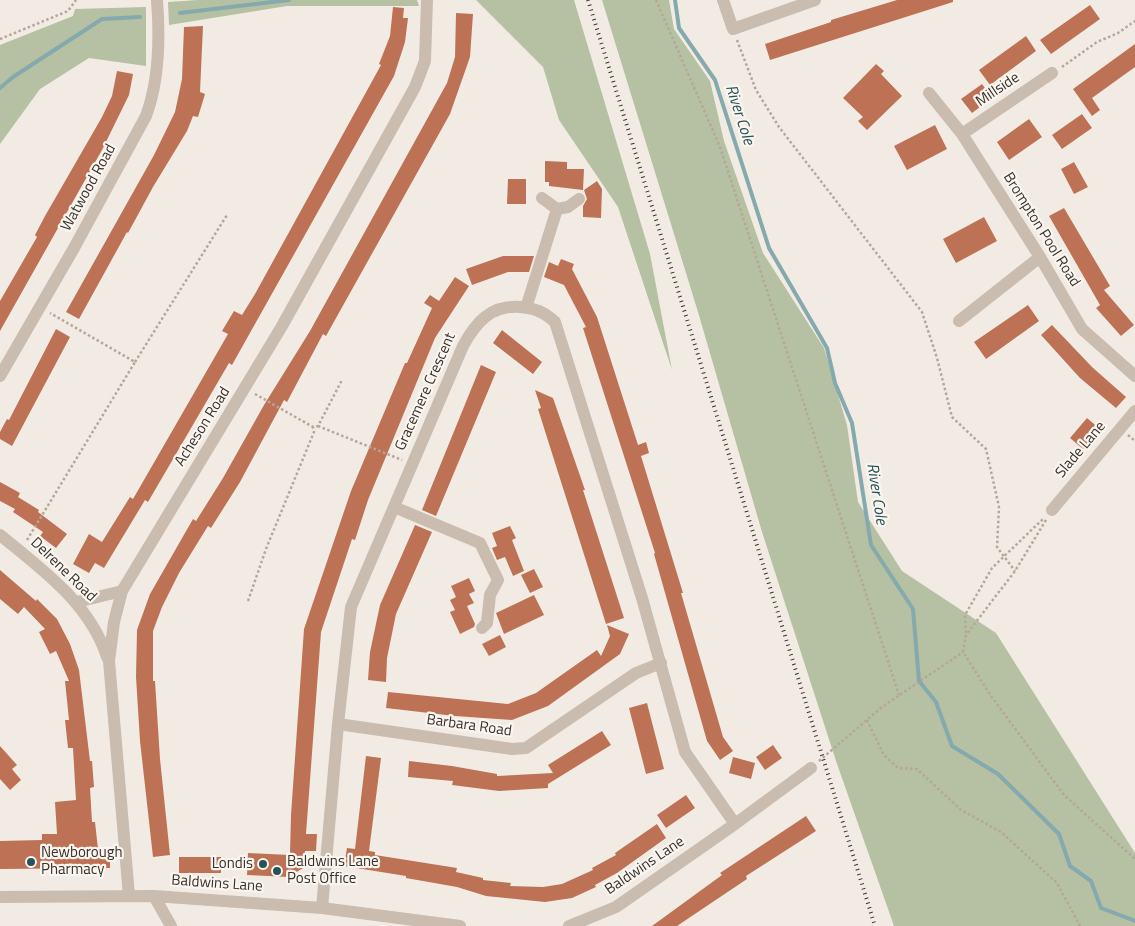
<!DOCTYPE html>
<html>
<head>
<meta charset="utf-8">
<style>
  body { margin:0 }
  canvas { display:block; background:#f2ebe3 }
</style>
</head>
<body>
<canvas width="1135" height="926"></canvas>
<script>
const ctx = document.querySelector('canvas').getContext('2d');
ctx.lineJoin = 'round';
function fill(path, color) { ctx.fillStyle = color; ctx.fill(path, 'evenodd'); }
function stroke(path, color, width, dash) { ctx.strokeStyle = color; ctx.lineWidth = width; ctx.lineCap = dash ? 'butt' : 'round'; ctx.setLineDash(dash || []); ctx.stroke(path); }
function drawText(font, color, halo, rows, align = 'center') {
  ctx.font = font + ' "Titillium Web",sans-serif'; ctx.lineWidth = 4.5; ctx.setLineDash([]); ctx.textBaseline = 'middle'; ctx.strokeStyle = halo; ctx.fillStyle = color; for (const [text, x, y, turn = 0] of rows) {
    ctx.save(); ctx.translate(x, y); ctx.rotate((+turn || 0) * Math.PI / 180); ctx.textAlign = isNaN(turn) ? turn : align; if (halo) ctx.strokeText(text, 0, 0); ctx.fillText(text, 0, 0); ctx.restore();
  }
}
fill(new Path2D(`
  M198,0H417L419,6H287L169,25L168,2Z
  M476,0H574L650,254L672,370L618,207L559,120L543,67Z
  M602,0H669L674,29L710,81L724,141L763,253L824,348L847,425L858,502L902,571L996,633L1135,853V926H894L836,761L762,532L698,312Z
  M146,7V66L89,58L40,89L0,144V45L73,16L75,9Z`), '#b6c1a3');
stroke(new Path2D(`
  M675,0L679,28L715,80L769,248L827,348L835,383L852,423L871,545L913,609L919,681L936,702L952,746L998,774L1059,834L1070,866L1091,881L1101,908L1135,921
  M180,13L289,0
  M0,88L13,77L102,19L140,17`), '#84aaad', 4);
fill(new Path2D(`
  M897,0H953V2L770,60L765,44L831,22V20Z
  M1090,5L1100,19L1051,54L1040,40Z
  M393,7L404,8L403,18H408L405,42L394,76L232,365L229,363L148,502L145,500L104,568L95,563L89,573L73,564L89,534L102,542L130,497L133,499L228,334L222,331L234,311L242,315L255,294L381,65L379,64L390,36Z
  M456,13L473,14L470,57L450,114L326,336L323,334L287,402L284,400L240,482L211,528L208,526L179,573L162,607L153,631V681H155L160,759L170,855L153,857L140,741L136,677L137,630L150,594L193,519L196,521L223,478L264,405L310,331L447,83L455,57Z
  M203,26L200,92L205,94L198,117L193,116L187,131L153,187L128,233L127,232L79,319L66,312L154,155L175,112L182,79L184,27Z
  M1026,36L1036,51L990,85L979,70Z
  M1135,44V67L1092,98L1100,110L1092,116L1073,89Z
  M876,64L884,71L881,74L902,96L867,130L858,121L863,117L843,98Z
  M117,71L133,74L129,95L102,150L0,331V301L37,237L35,235L45,216L102,117L112,96Z
  M982,84L992,98L972,113L961,99Z
  M1082,114L1092,128L1062,149L1052,135Z
  M1029,119L1042,137L1009,160L997,142Z
  M935,125L947,149L907,170L894,146Z
  M545,161L567,162V169H584L583,190L549,186V182H545Z
  M1074,162L1088,187L1074,194L1061,169Z
  M508,179H526V204H507Z
  M597,181L602,189L601,218L583,217V206L587,199L584,190Z
  M1064,208L1110,286L1104,290L1134,325L1121,336L1096,308L1100,305L1049,216Z
  M984,217L997,241L956,263L943,239Z
  M503,256H534L529,272H508L472,285L466,269Z
  M561,259L574,264L572,269L597,317L638,445L646,442L649,453L641,456L683,593H681L723,737L733,751L720,760L707,741L654,554L655,553L583,328L586,327L564,285L544,277L549,262L558,266Z
  M455,277L469,286L435,338L368,500L355,540L352,539L321,632L306,834H317L316,851H305L303,868L289,877L247,875L248,853L290,855L291,815L304,629L351,491L405,363H407L432,308L424,303L430,295L439,301Z
  M1028,305L1039,321L986,359L974,342Z
  M1052,325L1092,367L1126,397L1116,408L1080,378L1041,335Z
  M56,329L70,337L12,446L0,439V432L7,419L9,420Z
  M502,330L542,362L533,374L493,343Z
  M481,365L496,372L436,516L422,510Z
  M535,390L553,398L585,490H583L624,618L606,624L538,409L541,408Z
  M1087,418L1100,429L1083,449L1070,438Z
  M0,482L20,493L18,497L39,510L38,512L67,534L56,548L40,536L43,532L13,512L15,509L0,501Z
  M415,525L432,532L396,614L387,658L386,682L368,680L370,652L380,605Z
  M510,526L516,538L512,540L524,571L513,576L505,557L497,560L492,548L497,546L492,533Z
  M534,569L543,587L530,593L521,575Z
  M0,570L36,601L37,599L57,619L70,644L79,670L90,761H92L94,787L90,788L92,822H95L98,849H102V856H110V868L0,869V841L42,840V834H57L55,802L76,800L73,748H68L65,720H69L65,681H69L56,651L50,654L39,632L45,629L24,607L18,614L0,599Z
  M469,578L475,591L469,594L474,603L467,606L475,624L474,627L460,634L450,612L455,610L450,600L456,597L451,586Z
  M534,595L544,615L504,634L496,613Z
  M607,625L629,634L620,654L548,706L512,720L455,716L386,708L388,692L508,704L536,693L597,650L601,656L610,636Z
  M500,635L506,647L489,656L482,644Z
  M647,703L664,769L646,774L629,708Z
  M602,731L611,745L548,784V788L499,791L452,785L453,781L408,777L409,761L452,766L497,774V776L553,773L548,765Z
  M773,745L782,758L765,770L756,757Z
  M0,746L17,765L12,769L21,780L10,790L0,779Z
  M366,756L381,758L369,851L375,852V855L457,868L456,872L483,878V880L511,883L510,886L543,887L562,884L593,870L592,868L616,855L615,853L657,824L666,838L617,873L595,885L596,887L572,898L545,902L486,896L457,887L406,878V876L344,866L347,848L355,849Z
  M733,757L755,763L751,779L729,773Z
  M686,795L695,808L666,828L657,815Z
  M806,816L816,831L746,876L747,879L677,926H652L722,875L720,873Z
  M179,857H221V873H179Z`), '#bd7256');
stroke(new Path2D(`
  M656,0L720,147L899,695
  M0,39L68,11L76,0
  M737,40L756,90L779,127L922,312L937,358L952,417L986,449L999,507L997,547L1015,571
  M1062,67L1097,42L1118,33L1135,21
  M135,362L227,215
  M255,394L313,427L318,426L342,380
  M318,426L402,460
  M1128,435L1135,441
  M1046,520L1015,571L966,635L963,652L991,696L1064,795L1135,859
  M27,540L135,362L50,313
  M248,601L266,549L314,432L313,427
  M966,633L965,615L992,568L1044,518
  M867,720L884,755L898,768L917,769L961,810L1001,832L1057,883L1080,926
  M819,761L882,707L963,652`), '#b6a699', 2.5, [2.5, 2.5]);
stroke(new Path2D(`
  M723,0L733,29L815,0
  M929,93L962,134L1040,257L1082,329L1135,376
  M962,134L1052,73
  M542,198L557,209L568,207L579,199
  M526,308L557,209
  M959,321L1040,257
  M0,376L74,248L146,116C159,81 160,38 157,0
  M394,507L480,543L498,580L490,595L487,623L482,628
  M1052,510L1135,411
  M0,535C42,569 90,604 107,657
  M77,602L122,591
  M338,724L512,749L526,748L636,673L661,663
  M129,896L109,661L114,622L122,591L282,326L415,87L425,61L427,0
  M154,896L171,926
  M0,897L154,896L322,908L460,926
  M322,908L338,724L351,607L463,346C476,322 491,305 520,307C535,308 544,312 555,322L642,598L685,752L735,824
  M569,926L616,907L735,824L811,768`), '#cabcaf', 12);
stroke(new Path2D(`
  M588,0L875,926`), '#39312c', 4, [1, 4]);
for (const [x, y, r, color] of [
  [31,862,5,"#255358"],
  [263,864,5,"#255358"],
  [277,871,5,"#255358"]
]) { const dot = new Path2D(); dot.arc(x, y, r, 0, 2 * Math.PI); ctx.fillStyle = color; ctx.fill(dot); stroke(dot, '#faf5ef', 2); }
drawText('15px', '#39312c', '#faf5ef', [
  ["Millside",998,90,-34],
  ["Watwood Road",89,188,-61],
  ["Brompton Pool Road",1041,230,58],
  ["Gracemere Crescent",426,392,-66],
  ["Acheson Road",203,427,-58],
  ["Slade Lane",1081,450,-50],
  ["Delrene Road",63,570,44],
  ["Barbara Road",469,726,8],
  ["Baldwins Lane",645,866,-34],
  ["Baldwins Lane",217,884,4]
]);
drawText('15px', '#39312c', '#faf5ef', [
  ["Newborough",41,853],
  ["Pharmacy",41,870],
  ["Baldwins Lane",287,862],
  ["Post Office",287,879],
  ["Londis",253,864,"right"]
], 'left');
drawText('italic 16px', '#255358', '#faf5ef', [
  ["River Cole",739,115,72],
  ["River Cole",876,494,81]
]);
</script>
</body>
</html>
